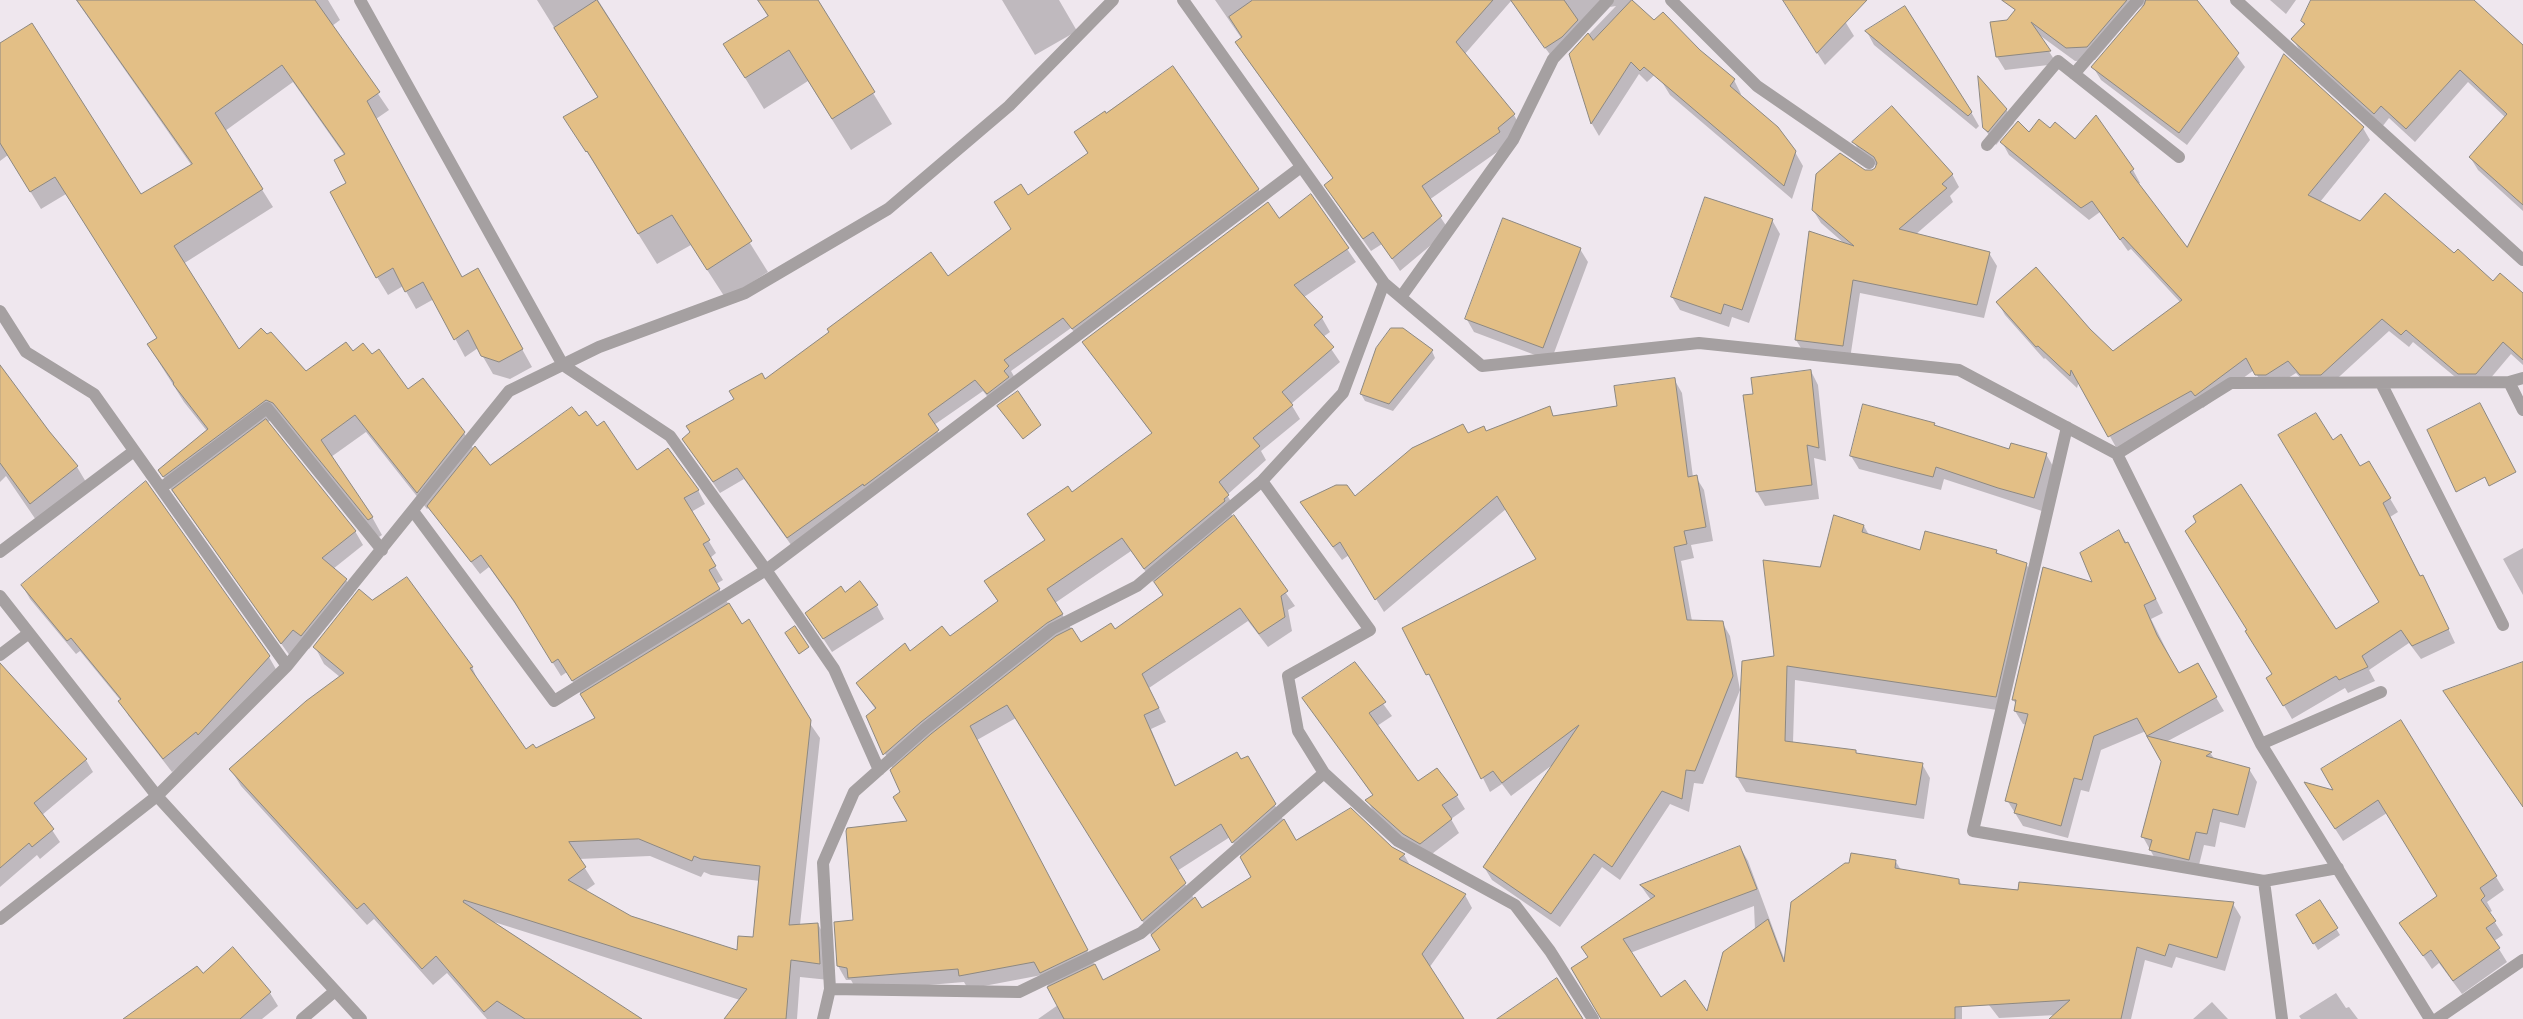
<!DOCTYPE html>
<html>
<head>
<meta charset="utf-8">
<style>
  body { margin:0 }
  canvas { display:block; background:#efe7ee }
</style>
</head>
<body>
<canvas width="2523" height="1019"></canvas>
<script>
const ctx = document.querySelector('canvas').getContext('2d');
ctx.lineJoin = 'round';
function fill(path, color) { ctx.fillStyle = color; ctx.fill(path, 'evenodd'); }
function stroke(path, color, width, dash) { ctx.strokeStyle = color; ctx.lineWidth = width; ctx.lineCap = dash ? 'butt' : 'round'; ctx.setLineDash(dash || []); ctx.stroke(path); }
fill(new Path2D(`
  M76,0H328L340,20L332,26L389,110L376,119L462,278L488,288L532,367L510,379L493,374L478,348L465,357L434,299L416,309L403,286L388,295L377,277L348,184L345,156L293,82L225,131L273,207L183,264L238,350L306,373L352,353L372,356L408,391L464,433L474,450L490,467L578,417L596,428L637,471L698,490L705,504L691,512L716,553L710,558L723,580L716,584L742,626L820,738L800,925L818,924L827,941L829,980L800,977L797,1019H725L740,1000L494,922L639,1019H487L447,973L433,985L374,919L367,925L241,786L231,770L340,677L324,664L315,647L372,601L472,667L480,685L526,751L535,749L596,719L567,672L561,676L523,615L489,567L480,574L429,507L427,509L366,432L331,457L372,517L382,535L379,537L272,419L267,423L355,531L363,545L333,569L346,580L354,593L309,649L302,643L290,656L170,488L160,471L207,431L184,402L148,345L158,339L66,194L41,209L8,155L0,161V44L140,196L192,166ZM650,856L701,877L704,872L711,875L760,881L754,939L738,951L630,917L585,891L595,884L579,859Z
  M537,0H598L768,272L726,299L691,245L657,264L565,117L598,98Z
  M758,0H816L892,124L851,150L808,81L764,109L725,45L768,17Z
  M1002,0H1059L1077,31L1035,55Z
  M1215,0H1632L1671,39L1679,52L1647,82L1639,74L1599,136L1592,124L1570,54L1616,6L1610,7L1570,50L1554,60L1511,1L1464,55L1514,115L1521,128L1507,145L1429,200L1449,230L1400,271L1382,244L1371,251L1333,198L1326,185L1334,179L1244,55L1237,42L1242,39Z
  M1788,0H1832L1854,36L1825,65L1793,16Z
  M2024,0H2196L2245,67L2187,145L2101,80L2093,67L2147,3L2139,8L2095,60L2075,61L2038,34L2057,64L2005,70L1997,57L1991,23L2007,21Z
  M2270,0H2296L2286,14Z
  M2313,0H2472L2523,47V211L2478,170L2470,157L2506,118L2468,82L2415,142L2389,118L2382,127L2301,53L2293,39L2305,26L2302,21Z
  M1867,32L1971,112L1979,126L1976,129L1874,45Z
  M1734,80L1741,94L1740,96L1795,152L1803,166L1792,199L1670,95L1662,82Z
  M2006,109L2014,123L1996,145L1984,128Z
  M2096,117L2133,170L2140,183L2138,184L2187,250L2363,128L2370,140L2320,202L2360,222L2455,255L2493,282L2521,294L2523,292V365L2511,354L2484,386H2466L2413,342L2409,347L2389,331L2328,387H2309L2296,373L2274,387H2264L2254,370L2203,408L2200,403L2117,449L2079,381L2077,388L2045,358L2044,359L2005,315L1998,303L2089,330L2113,353L2180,302L2131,249L2128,251L2100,212L2089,220L2009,155L2002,142L2050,129L2075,141Z
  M1075,133L1258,189L1265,201L1080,340L1071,328L1011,371L1015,378L994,405L983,391L934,425L944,442L794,549L744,479L720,493L683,439L765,381L947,278L1012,229L1027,197L1088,154Z
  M1854,142L1952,174L1959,187L1950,196L1953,202L1915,235L1989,253L1997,266L1984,318L1860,293L1850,359L1804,353L1796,340L1846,245L1821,223L1813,210L1864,171L1872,172L1877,166L1861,155Z
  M1311,196L1356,262L1304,297L1322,318L1330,332L1323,337L1340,362L1291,404L1300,419L1261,451L1266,460L1227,495L1236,510L1231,513L1233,518L1295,606L1288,610L1292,631L1268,647L1248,621L1149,688L1166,722L1151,729L1176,787L1247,757L1296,842L1392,848L1404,855L1411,867L1465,895L1472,908L1429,968L1463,1019H1038L1058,1005L1042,975L968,989L964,982L857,991L851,980H846L838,966L854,921L909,822L902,793L893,770L867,716L876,710L857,683L910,653L949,638L998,602L986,582L1046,542L1028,514L1071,494L1152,434L1084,342L1279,220ZM1131,551L1153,582L1155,581L1164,596L1115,630L1081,644L1055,603ZM1016,718L1161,951L1103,981L977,740ZM1230,837L1253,878L1201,910L1177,871Z
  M1772,220L1780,234L1749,323L1732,317L1729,327L1680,310L1672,297Z
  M1580,249L1588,262L1551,361L1474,332L1466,318Z
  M1432,351L1435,358L1393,411L1365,401L1361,394Z
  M0,367L48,432L77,467L86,482L36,520L6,476L0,482Z
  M1811,371L1818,385L1826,461L1814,458L1819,499L1765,506L1757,492L1755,395Z
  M1674,379L1682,393L1693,477H1696L1704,490L1713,541L1691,545L1694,558L1681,561L1692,621L1722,622L1730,636L1740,690L1703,784L1694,783L1689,812L1670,804L1620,880L1602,867L1560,927L1492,880L1484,867L1555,763L1511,796L1502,784L1490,792L1437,687L1403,629L1538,560L1506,509L1384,612L1349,555L1342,560L1310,516L1355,498L1468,434L1486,432L1549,408L1554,417L1618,407Z
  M1934,424L1936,427L2010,451L2046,454L2054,468L2042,511L1944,479L1941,490L1859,469L1851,456Z
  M2332,442L2360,468L2369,463L2398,512L2390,517L2421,577L2422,576L2430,590L2455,643L2421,659L2409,643L2369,670L2375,681L2348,693L2345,688L2292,719L2268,678L2381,602Z
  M1864,526L1869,535L1920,552L1996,551L1999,555L2026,564L2035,578L2004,711L1795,680L1793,743L1922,764L1930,778L1924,819L1746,792L1737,777L1776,658L1821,569Z
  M2119,531L2135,556L2163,613L2151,619L2179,675L2197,665L2224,711L2166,742L2211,754L2215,760L2249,769L2257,782L2245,828L2220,822L2215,847L2204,845L2197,873L2158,864L2143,837L2162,761L2146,731L2101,750L2089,792L2081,790L2068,838L2023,826L2007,800L2027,725L2023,724L2015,711L2017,705L2013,700L2095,584Z
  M2523,548V595L2503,559Z
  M22,585L269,657L277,671L205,745L172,772L128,715L121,701L80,651L76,654L30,599Z
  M844,593L877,606L884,619L832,652L815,626Z
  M1354,664L1392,716L1377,726L1418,783L1457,796L1465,809L1451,819L1459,833L1428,857L1412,848L1375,814L1367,800L1374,797L1304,699Z
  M0,693L50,723L52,721L86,760L93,772L42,815L60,842L40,859L37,855L0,887Z
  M2401,721L2504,890L2487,902L2492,911L2489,913L2503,935L2494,941L2507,962L2462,994L2439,963L2432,969L2401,923L2438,896L2387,813L2343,841L2306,784L2336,792Z
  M1740,847L1748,861L1785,961L1896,862L1901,870L1959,880L1962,886L2233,904L2241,917L2225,971L2176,957L2172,968L2145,960L2131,1019H2051L2056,1015L1999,1018L1962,970V1019H1602L1589,958L1651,900L1641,886ZM1754,906L1755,930L1708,1014L1661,999L1630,953Z
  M2320,902L2340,935L2318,950L2298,916Z
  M233,949L270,993L278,1006L262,1019H126L202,975Z
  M2336,993L2346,1008L2349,1007L2358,1019H2301L2299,1016Z
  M2212,1002L2228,1019H2193Z`), '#0003');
const building = new Path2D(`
  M77,0H315L380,92L367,101L462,277L478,268L523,349L499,362L481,356L468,330L454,340L423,282L405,292L393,268L376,278L330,192L346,183L334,160L345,154L282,65L215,113L263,189L174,246L239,349L261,328L267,334L271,332L306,371L346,342L353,351L363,343L372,354L379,349L408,389L423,378L465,432L417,493L355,415L321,440L373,517L368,520L273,403L266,400L163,477L158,470L208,429L173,384L174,383L147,344L157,338L55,177L30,192L0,143V43L32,23L141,194L192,164Z
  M597,0L752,241L707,270L672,215L638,234L587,151L586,152L563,117L598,97L554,28Z
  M758,0H818L875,92L832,119L789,50L745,78L723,44L768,16Z
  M1253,0H1493L1456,42L1515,114L1498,128L1500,132L1422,186L1442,216L1392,259L1373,232L1363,239L1324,185L1333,178L1235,42L1242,37L1229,17Z
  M1511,0H1564L1578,20L1562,37L1545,48Z
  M1632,0L1654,20L1663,12L1700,50L1735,79L1730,86L1778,127L1796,151L1784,186L1644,67L1640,71L1631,62L1591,124L1569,54L1588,33L1593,40Z
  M1783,0H1867L1817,53Z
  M2002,0H2127L2087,47L2066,48L2031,22L2051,51L1996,57L1990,22L2007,20L2015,10Z
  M2146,0H2197L2239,53L2179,133L2091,67L2144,5Z
  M2311,0H2474L2523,45V205L2469,157L2507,114L2460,70L2406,129L2381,106L2374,114L2291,39L2305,24L2301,21Z
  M1905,6L1972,112L1968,116L1865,31Z
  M2284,54L2364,127L2308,195L2360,221L2385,193L2454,253L2458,249L2493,281L2500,273L2523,293V360L2503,342L2476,374H2458L2406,330L2401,335L2382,319L2321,375H2300L2288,361L2266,375H2255L2246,358L2195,396L2191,391L2108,437L2071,370L2070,376L2038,346L2036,347L1996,302L2036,267L2090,329L2113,351L2182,300L2123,237L2120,240L2092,201L2081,208L2000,142L2018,121L2029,132L2039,119L2050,128L2055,122L2075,139L2096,115L2134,169L2130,172L2187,247Z
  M1173,66L1259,189L1072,329L1063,318L1004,360L1009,366L1004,371L1009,377L987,394L975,380L928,414L939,430L864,486L863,484L787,538L737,468L713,482L682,439L690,432L686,426L734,399L729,391L762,373L765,379L829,332L827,329L931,252L948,276L1011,229L994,202L1021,184L1028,195L1088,153L1074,132L1105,111L1106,113Z
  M1978,76L2007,109L1988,132L1983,128Z
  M1892,106L1953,174L1942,184L1947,188L1899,229L1990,252L1977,305L1853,280L1843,346L1795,340L1809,231L1854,246L1812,210L1816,174L1840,153L1865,170H1872L1875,168L1877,163L1874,157L1852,142Z
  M1311,194L1349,248L1294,285L1323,317L1314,325L1334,347L1282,392L1293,405L1253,438L1260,446L1219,482L1229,495L1224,499L1225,501L1144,569L1122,538L1047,589L1063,614L1047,623L921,722L883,755L866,716L876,708L856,683L905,643L910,651L942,626L950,636L998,601L984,581L1045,540L1027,514L1068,486L1072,492L1152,433L1082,342L1268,202L1279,218Z
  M1705,197L1773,219L1742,310L1724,304L1721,314L1671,297Z
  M1503,218L1581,248L1543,348L1465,319Z
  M1391,328H1403L1433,350L1389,404L1360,394L1376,348Z
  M0,365L49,431L78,466L30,504L0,463Z
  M1811,370L1819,448L1807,445L1812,485L1756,492L1743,395L1753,394L1751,378Z
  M1675,378L1688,477L1697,475L1706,527L1684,531L1687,544L1674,547L1687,620L1723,621L1733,676L1695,771L1686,770L1682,799L1662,791L1612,867L1594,854L1551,914L1483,867L1579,725L1502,783L1493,771L1481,779L1429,674L1426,675L1402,628L1536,559L1497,496L1375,600L1340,542L1333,547L1300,502L1336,485H1347L1355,496L1412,448L1463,424L1468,433L1484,426L1486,431L1550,406L1553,416L1617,406L1614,386Z
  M1018,391L1041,425L1023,439L997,406Z
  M2480,403L2516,472L2489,486L2485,477L2456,492L2427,430Z
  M1863,404L1935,423L1934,425L2009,449L2011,443L2047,453L2034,498L1998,488L1936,467L1933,477L1850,456Z
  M572,407L579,416L586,411L597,426L604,421L637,470L668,448L699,490L684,498L710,540L703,544L716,566L709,570L720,589L572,681L558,659L552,663L514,601L481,555L471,562L427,506L475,446L490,465Z
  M2316,413L2333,440L2341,434L2360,466L2369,461L2391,498L2383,503L2420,576L2423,575L2449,629L2412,646L2401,630L2362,656L2368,667L2339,680L2336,676L2283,706L2266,678L2272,674L2245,631L2247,630L2185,531L2196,522L2193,516L2241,484L2336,629L2379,602L2278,435Z
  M266,419L356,531L322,558L347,579L301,636L293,630L281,644L172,490Z
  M146,481L270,656L198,735L196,732L163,759L118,701L121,699L71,638L67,641L21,585Z
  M1234,515L1288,591L1281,596L1285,617L1259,634L1240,608L1142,674L1159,708L1144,715L1175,786L1237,752L1241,759L1248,756L1276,804L1232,843L1221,824L1170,857L1186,883L1142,921L1007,705L970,726L1088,950L1040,973L1034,962L959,976L958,969L848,978L847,968L837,966L834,922L853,920L846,831L847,828L907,821L893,797L900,792L890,770L931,734L1056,636L1072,628L1081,642L1111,623L1115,629L1163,595L1154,582Z
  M1834,515L1864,525L1862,532L1920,550L1925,531L1997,550L1996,553L2027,563L1996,697L1787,666L1785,741L1856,750V753L1923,763L1916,805L1736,777L1742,661L1774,656L1763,560L1820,567Z
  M2119,530L2125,543L2128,542L2156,599L2144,605L2157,635L2179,673L2198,663L2217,697L2147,736L2137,718L2094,736L2082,780L2074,778L2061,826L2014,813L2017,804L2005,801L2028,714L2014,711L2016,700H2012L2043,567L2092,582L2080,553Z
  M407,577L473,667L470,668L526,749L533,744L536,748L595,718L580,694L729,603L742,624L749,619L811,720L789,925L818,923L820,964L791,960L786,1019H724L747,989L464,900L463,902L642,1019H525L497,1001L484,1012L436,956L422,969L364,903L357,909L229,769L306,701L344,673L313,647L359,589L372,600ZM639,839L692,861L694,856L701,859L760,866L753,937L738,936L737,950L631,916L568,880L586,867L569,842Z
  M860,581L878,605L823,639L805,613L841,586L845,592Z
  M795,626L809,647L799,654L785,633Z
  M1355,662L1386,702L1369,713L1418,781L1437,768L1458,795L1442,805L1452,819L1420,844L1403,834L1365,800L1373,795L1302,698Z
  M2523,662V807L2443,691Z
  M0,663L87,759L34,803L54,829L32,847L29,843L0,868Z
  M2401,720L2497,876L2480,888L2485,896L2481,900L2496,921L2486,928L2500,948L2453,981L2431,950L2423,956L2399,923L2437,896L2378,800L2335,829L2304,782L2333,790L2321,769Z
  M2147,736L2212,752L2206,756L2250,768L2238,815L2213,809L2207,834L2196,832L2189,860L2149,850L2152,840L2141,837L2161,762Z
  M1351,808L1392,847L1405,854L1399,859L1466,894L1422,954L1464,1019H1064L1047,987L1095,964L1103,980L1160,950L1151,935L1195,897L1202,908L1251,877L1240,857L1284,819L1296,840Z
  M1740,846L1757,889L1623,939L1661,997L1685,980L1707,1011L1723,952L1768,919L1784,962L1791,902L1845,863H1849L1851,853L1896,860L1895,868L1959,879V884L2018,890L2019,882L2234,902L2217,958L2169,944L2165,956L2137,947L2121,1019H2049L2070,1000L1955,1007V1019H1601L1571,968L1588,957L1581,947L1655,896L1640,885Z
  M2320,900L2338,928L2313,944L2296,915Z
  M233,947L271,992L240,1019H123L197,966L203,973Z
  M1557,978L1583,1019H1497Z`);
fill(building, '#e3bf86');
stroke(building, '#8d8881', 1);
stroke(new Path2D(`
  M360,0L563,365L670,436L766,570L834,669L879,770
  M1183,0L1384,283L1482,366L1699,343L1959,370L2117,454L2261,744L2430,1019
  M1671,0L1757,86L1869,163
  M2236,0L2523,260
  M2074,74L2138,0
  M1987,145L2058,61L2179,157
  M1401,297L1513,140L1553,59L1608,0
  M0,311L26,352L94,394L287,666
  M2509,382L2523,410
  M2381,383L2503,625
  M2067,427L1973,831L2264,881L2338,868
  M2117,454L2231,383L2509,382L2523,378
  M1262,481L1370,630L1288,676L1298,731L1324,773L1398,841L1515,905L1550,951L1593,1019
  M161,488L267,408L382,550
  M413,511L554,701L766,570L1301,167
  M0,552L134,451
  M0,596L157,796L361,1019
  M0,655L29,633
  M2261,744L2381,692
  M2264,881L2282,1019
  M0,919L157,796L287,666L509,391L599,347L745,293L888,209L1009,106L1113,0
  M830,989L1019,992L1141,933L1324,773
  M302,1019L335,991
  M823,1019L830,989L823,863L854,792L926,728L1052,629L1137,586L1262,481L1343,393L1384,283
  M2437,1019L2523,960`), '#a5a0a1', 12);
</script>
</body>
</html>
